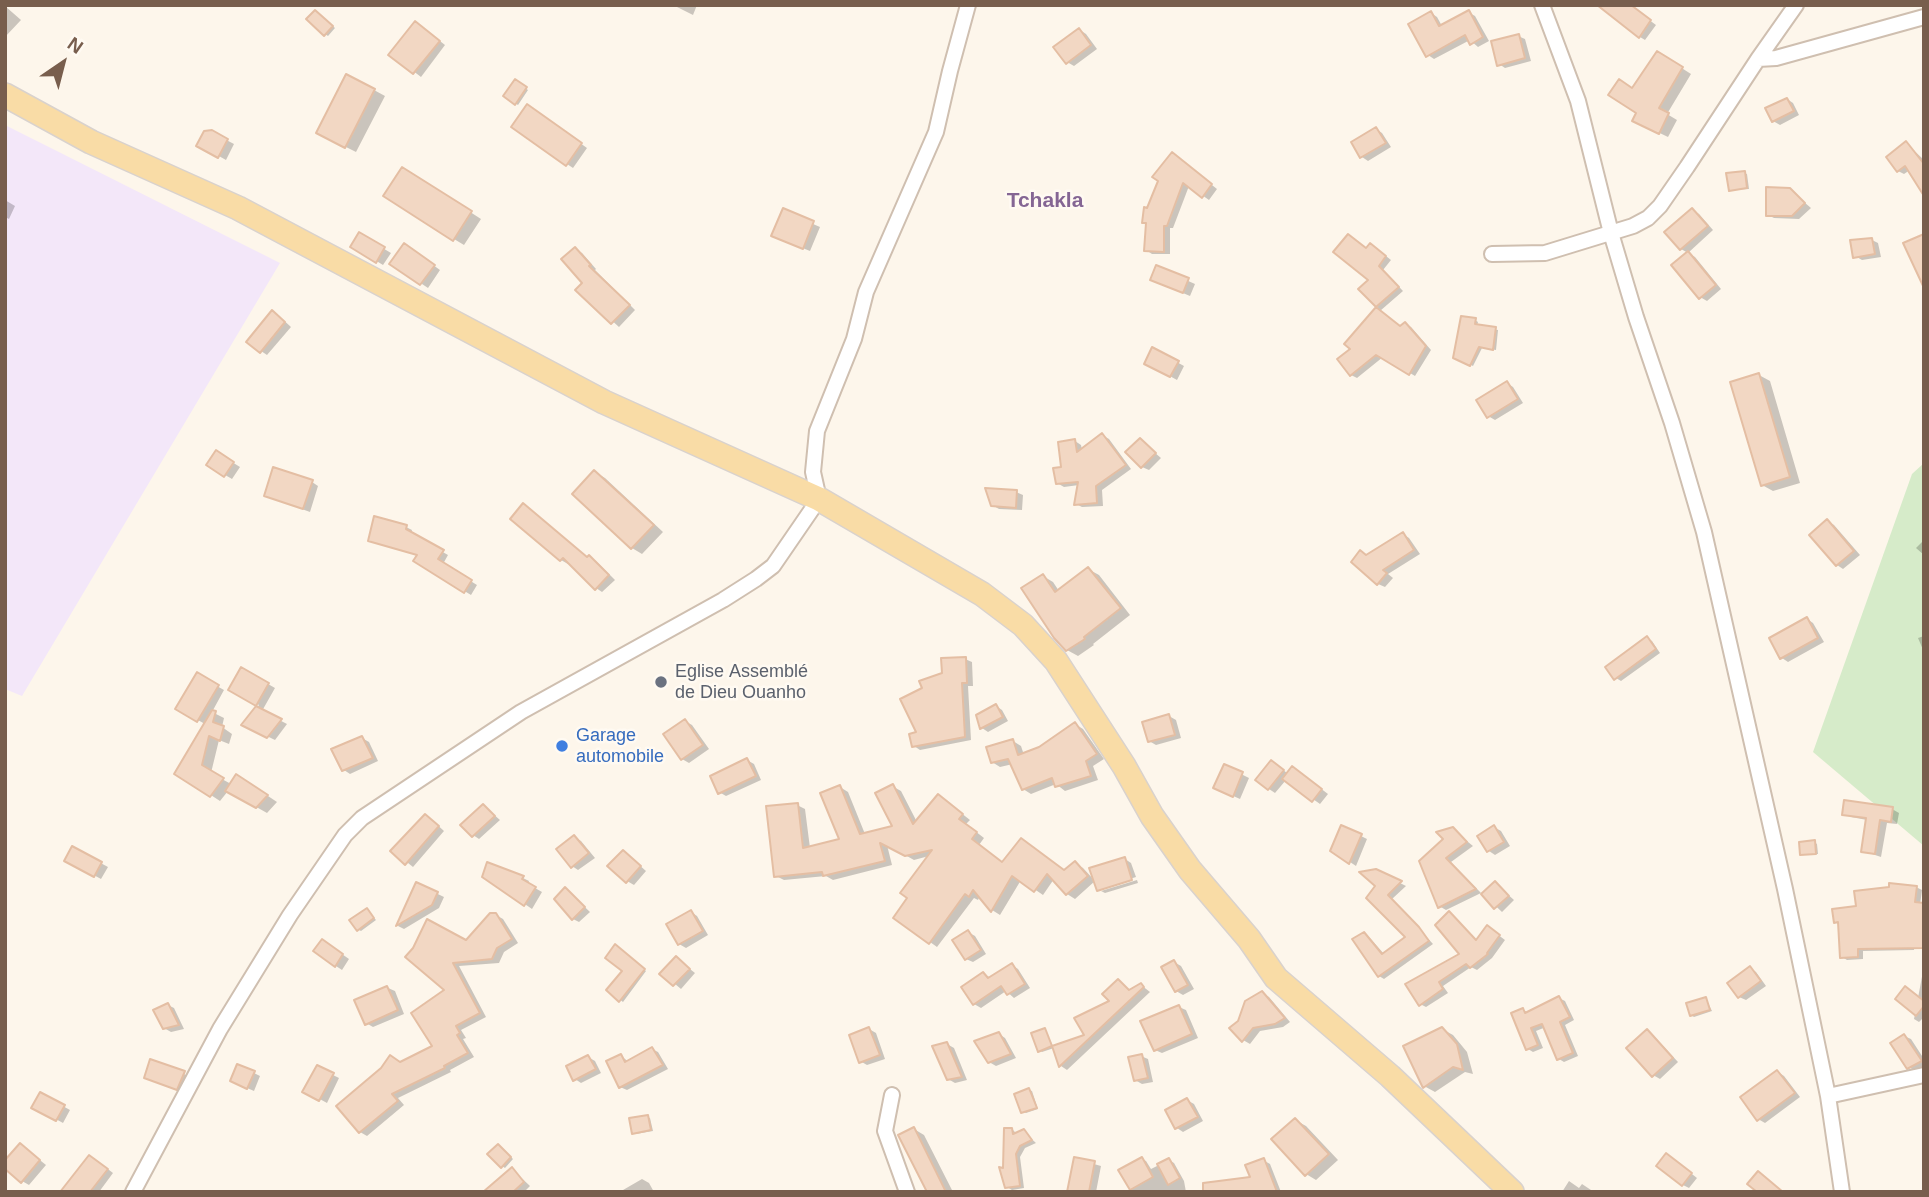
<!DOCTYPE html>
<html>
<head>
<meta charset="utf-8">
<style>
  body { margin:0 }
  #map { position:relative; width:1929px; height:1197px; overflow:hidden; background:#fdf6eb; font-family:Arial,sans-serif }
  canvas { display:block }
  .frame { position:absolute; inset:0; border:7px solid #785e4d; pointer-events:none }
  .north { position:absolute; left:28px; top:28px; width:70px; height:70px; -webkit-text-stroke:5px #fffaf2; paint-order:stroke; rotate:35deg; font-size:19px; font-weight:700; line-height:28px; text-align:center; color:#785e4d }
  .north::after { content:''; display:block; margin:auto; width:24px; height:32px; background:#785e4d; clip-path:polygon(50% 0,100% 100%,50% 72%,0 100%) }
</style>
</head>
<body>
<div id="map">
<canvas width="1929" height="1197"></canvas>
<div class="frame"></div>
<div class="north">N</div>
</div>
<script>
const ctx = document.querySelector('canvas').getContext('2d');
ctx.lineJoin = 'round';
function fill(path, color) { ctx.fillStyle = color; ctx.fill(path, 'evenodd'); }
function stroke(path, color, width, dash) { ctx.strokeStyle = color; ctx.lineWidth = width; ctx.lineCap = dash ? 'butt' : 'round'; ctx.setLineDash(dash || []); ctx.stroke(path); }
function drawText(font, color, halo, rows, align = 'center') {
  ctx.font = font + ' Arial,sans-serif'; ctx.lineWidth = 5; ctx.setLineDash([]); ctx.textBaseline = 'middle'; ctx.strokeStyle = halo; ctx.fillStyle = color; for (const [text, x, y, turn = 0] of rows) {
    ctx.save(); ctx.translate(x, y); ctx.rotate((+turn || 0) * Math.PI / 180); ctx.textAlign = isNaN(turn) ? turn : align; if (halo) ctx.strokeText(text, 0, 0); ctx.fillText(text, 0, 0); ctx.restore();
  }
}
fill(new Path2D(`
  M5,125L280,263L22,696L5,689Z`), '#f3e7f9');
fill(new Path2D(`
  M1924,463V846L1813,752L1912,474Z`), '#d6ebc9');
fill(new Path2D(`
  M673,5H697L693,15Z
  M1629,5L1656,25L1645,40L1640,37Z
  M5,6L21,20L5,37Z
  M1468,12L1475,16L1489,41L1478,47L1470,40L1434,59L1428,55L1431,13L1437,17L1442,26Z
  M318,13L335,28L328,36L325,34Z
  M422,27L445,45L421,77L391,54Z
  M1080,30L1086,34L1097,49L1074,66L1067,62Z
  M1518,36L1525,39L1531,61L1505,68L1499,64Z
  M1666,58L1691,74L1667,114L1677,120L1668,137L1643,125L1633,90Z
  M515,81L528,90L518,105L505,96Z
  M374,90L385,96L356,152L328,138Z
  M1787,99L1793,103L1799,115L1780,125L1773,121Z
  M534,110L587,148L573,168L567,164Z
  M1376,129L1382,133L1391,147L1368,161L1362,157Z
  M211,132L234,144L226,160L199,145Z
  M1906,143L1924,160V192L1910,170L1904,174L1898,171Z
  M1178,158L1217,189L1209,200L1189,186L1173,228H1170V254H1152L1146,250L1148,210Z
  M1744,173L1747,174L1749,189L1730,190Z
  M413,175L481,219L464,245L454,239Z
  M1790,190L1811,208L1799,219L1774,218L1768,215Z
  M5,200L15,206L9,219L5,217Z
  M1692,210L1699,214L1713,230L1688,253L1695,257L1721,289L1707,301L1700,297L1688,253L1681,249Z
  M783,211L820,227L810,251L780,239Z
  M359,234L391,253L383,265L352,246Z
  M1872,240L1878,243L1881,257L1862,260L1855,256Z
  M1376,248L1391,260L1383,270L1403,291L1380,311L1401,328L1405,324L1411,327L1431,350L1415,376L1383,357L1357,378L1351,375L1352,349L1347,343L1378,307L1361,289L1370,280L1367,250Z
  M411,249L440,270L428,288L392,264Z
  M575,249L582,253L596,269L595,270L635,310L619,327L578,290L584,283Z
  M1157,267L1195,284L1190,296L1159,283Z
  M279,316L291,327L267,355L261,351Z
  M1475,320L1478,322L1477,326L1498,330L1496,350L1482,348L1473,366L1455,357Z
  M1153,349L1184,366L1177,380L1146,363Z
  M1759,375L1770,381L1800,483L1773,491L1762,485Z
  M1507,383L1513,387L1523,403L1495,420L1488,416Z
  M1102,435L1109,439L1131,469L1102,490L1103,506L1082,507L1076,504L1079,485L1064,487L1057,483L1075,441L1081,445L1082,450Z
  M1140,440L1161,458L1149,470L1142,467Z
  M216,452L240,467L232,479L208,465Z
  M595,472L605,478L663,532L642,554L632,548Z
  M312,482L318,486L310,512L266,496Z
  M1016,492L1023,495L1022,510L999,509L992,505Z
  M512,519L596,561L615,580L602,592L596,588L570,562L568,564L561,560Z
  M1827,521L1834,525L1860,555L1843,569L1837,565Z
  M406,527L412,530L411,534L448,555L443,564L477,585L471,595L415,561L418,555L370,540Z
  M1403,534L1409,538L1420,554L1388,574L1393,578L1385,587L1378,584L1367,556Z
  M1924,540V555L1916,548Z
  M1088,569L1099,575L1130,615L1093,644L1094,645L1078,656L1067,650L1043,576L1053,582L1059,591Z
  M1807,619L1813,623L1824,642L1788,662L1782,658Z
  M1924,636V652L1918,638Z
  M1647,638L1652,641L1660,653L1621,681L1616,678Z
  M965,659L972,662L973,686H968L971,740L920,750L914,746L919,734L924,688Z
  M242,669L275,688L262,711L287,724L275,740L244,725L259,705L230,689Z
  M197,675L224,690L212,712L224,718L222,727L232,734L229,744L219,740L211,773L231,784L247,782L277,802L267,813L228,791L220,801L177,773L205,724L178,709Z
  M996,706L1002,710L1008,721L988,732L982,728Z
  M1169,716L1176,720L1181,738L1156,745L1149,741Z
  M685,721L692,725L709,749L689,763L682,759Z
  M1075,724L1083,729L1104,759L1093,766L1098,780L1065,791L1056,784L1031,794L1023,789L1013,764L1000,767L992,762L1013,741L1021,746L1024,755L1040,748Z
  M362,738L369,742L378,761L350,774L344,770Z
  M747,760L754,764L761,780L726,796L719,792Z
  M1225,766L1249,778L1240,799L1222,791Z
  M1278,766L1287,773L1299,772L1328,794L1320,804L1286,780L1275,793L1269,789Z
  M892,786L901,791L917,822L946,801L970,820L966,824L984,838L979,845L1003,863L1065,872L1075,863L1083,868L1095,881L1075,899L1067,894L1054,879L1043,895L1021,880L1000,915L992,910L980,896L978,900L974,898L937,947L930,942L910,898L929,856L914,860L887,845L892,865L833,880L826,876L784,880L776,876L797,805L805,809L810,848L841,840L840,787L848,792L865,834L894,827Z
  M484,806L500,820L479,839L473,835Z
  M1892,809L1899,813L1897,824L1887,823L1881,857L1863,851L1867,820L1851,817L1844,814Z
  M432,820L444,831L413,867L393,851Z
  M1494,827L1501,831L1510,846L1495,855L1489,851L1480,836Z
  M1452,829L1473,846L1451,862L1481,893L1446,910L1439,906L1446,839Z
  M1361,836L1367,839L1356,866L1332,850Z
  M574,837L581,841L595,858L578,870L572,866Z
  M1814,842L1817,844L1818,854H1802Z
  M73,848L108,867L101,879L66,860Z
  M629,856L646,871L634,885L627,881Z
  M1125,859L1131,863L1136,877L1101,888V891L1098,890Z
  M488,864L523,878L529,881L528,884L542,892L532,909L484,876Z
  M1376,871L1406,886L1392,899L1433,944L1384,979L1379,976L1364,934L1370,938L1384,954L1408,937L1377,886Z
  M1137,880L1138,883L1105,893L1101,891Z
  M1495,883L1514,900L1502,912L1483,894Z
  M417,884L444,897L439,908L404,929L398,926Z
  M1916,887L1922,890L1914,950L1863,951V959L1847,960L1842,957L1840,925L1835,922L1858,908Z
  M566,889L590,912L579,922L573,919Z
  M367,910L376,920L361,931L359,930Z
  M691,912L697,916L708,935L686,948L679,944Z
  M1449,914L1478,941L1493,931L1505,940L1492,958L1477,970L1471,967L1443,986L1448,993L1426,1007L1420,1004L1461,955Z
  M496,915L503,919L518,943L504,952L499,963L459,966L486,1017L461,1030L466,1038L463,1039L474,1057L450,1070L451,1072L398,1098L404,1105L367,1136L360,1132L401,1064L435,1046L447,990L408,957L467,942Z
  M968,932L975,936L986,954L973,962L966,959Z
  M329,945L349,959L342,970L336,966Z
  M618,948L646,971L623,1002L608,990L624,971Z
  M676,958L695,973L681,989L662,973Z
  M1174,962L1181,966L1194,989L1183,995L1176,991Z
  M1012,965L1018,969L1030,988L1014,998L1006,991L981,1008L974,1004L984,974L991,978Z
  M1924,966V1017L1919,1022L1914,1019Z
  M1750,968L1756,972L1766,986L1746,1000L1739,997Z
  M1118,981L1131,991L1141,985L1150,992L1067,1070L1061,1066L1054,1048L1087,1036L1112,1002Z
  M388,988L395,991L404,1014L373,1027L366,1023L357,1001Z
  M1262,993L1269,997L1290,1022L1283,1027L1260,1031L1250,1044L1243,1040Z
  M1559,998L1565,1001L1574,1020L1565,1025L1578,1056L1564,1062L1559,1059L1546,1027L1536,1031L1543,1048L1533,1052L1528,1049L1523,1010L1528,1013Z
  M1706,999L1712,1011L1694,1017L1691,1015Z
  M168,1005L174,1008L184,1029L171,1032L164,1028Z
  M1179,1007L1186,1010L1198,1038L1162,1053L1155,1050Z
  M869,1029L876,1033L885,1059L867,1065L860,1061Z
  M1442,1029L1453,1035L1467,1052L1473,1074L1465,1072L1435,1092L1424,1086Z
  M1045,1030L1054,1048L1042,1052L1039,1050Z
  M1647,1031L1653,1035L1678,1062L1660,1079L1653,1075Z
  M999,1034L1005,1038L1016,1058L996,1066L989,1062Z
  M1904,1036L1911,1039L1924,1059V1067L1915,1071L1909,1067Z
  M947,1044L954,1048L967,1080L955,1083L948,1079Z
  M652,1049L658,1052L668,1069L627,1090L620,1087L621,1056L629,1062Z
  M1141,1056L1148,1059L1153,1082L1142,1084L1135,1080Z
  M588,1057L595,1061L601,1073L581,1083L575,1079Z
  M151,1061L191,1077L184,1092L152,1081Z
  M317,1067L339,1078L327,1103L305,1091Z
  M1778,1072L1784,1076L1800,1097L1765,1123L1758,1119Z
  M254,1073L260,1076L254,1091L238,1084Z
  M1029,1090L1032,1091L1038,1109L1026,1113L1023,1112Z
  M41,1094L70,1110L63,1123L34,1107Z
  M1187,1100L1194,1104L1203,1121L1183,1132L1177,1128Z
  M647,1117L650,1118L653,1131L636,1134L633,1133Z
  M1295,1120L1306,1126L1338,1160L1316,1180L1306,1174Z
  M914,1129L924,1135L953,1192H929Z
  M1012,1129L1017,1134L1023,1131L1036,1143L1025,1148L1020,1157L1024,1188L1012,1190L1007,1187Z
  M21,1145L46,1165L29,1185L22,1181Z
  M501,1147L513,1159L505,1168L502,1166Z
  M1076,1159L1101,1166L1096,1192H1069Z
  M1142,1159L1146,1161L1151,1169L1169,1160L1174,1163L1184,1181L1186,1192H1133L1120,1170Z
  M1673,1159L1697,1178L1689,1188L1683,1185Z
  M96,1160L113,1173L99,1192H62Z
  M1263,1160L1270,1164L1281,1192H1257Z
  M512,1169L530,1186L524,1192H486Z
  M642,1179L649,1183L654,1192H624L623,1190Z
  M1569,1181L1579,1188L1582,1184L1594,1192H1562Z`), '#0003');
const building = new Path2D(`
  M1597,5H1631L1651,20L1639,38Z
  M315,10L333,26L324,36L306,19Z
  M1469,10L1483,37L1470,45L1465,35L1426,57L1408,24L1431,11L1439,26Z
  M415,21L440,41L413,74L388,55Z
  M1079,28L1091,45L1066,64L1053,47Z
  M1519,34L1525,58L1497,66L1491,41Z
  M1657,51L1683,67L1659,108L1669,113L1659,134L1632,121L1636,113L1608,95L1619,79L1632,88Z
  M346,74L375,89L345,148L316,133Z
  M515,79L527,87L515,105L503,96Z
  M1787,98L1794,111L1772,122L1765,108Z
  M527,104L582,143L566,166L511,127Z
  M1376,127L1386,143L1360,158L1351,142Z
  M212,130L228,139L218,158L196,146L204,131Z
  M1906,141L1924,164V196L1905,166L1897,172L1886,157Z
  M1172,152L1212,184L1202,198L1183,183L1167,226H1164V252L1144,251L1146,223H1142L1144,207L1147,208L1158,181L1152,177Z
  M402,167L472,211L453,241L383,196Z
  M1745,171L1747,188L1729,191L1726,173Z
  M1766,187L1790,188L1805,203L1792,216H1766Z
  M783,208L814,221L803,249L771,236Z
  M1692,208L1708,226L1680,250L1664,232Z
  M359,232L385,247L376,263L350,247Z
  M1348,234L1366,248L1370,243L1386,256L1379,266L1399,287L1376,307L1358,289L1368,280L1333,252Z
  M1924,234V288L1903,243Z
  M1872,238L1875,254L1853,258L1850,240Z
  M404,243L435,265L420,285L389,264Z
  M575,247L591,265L589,266L630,305L611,324L575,290L582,283L561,259Z
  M1688,251L1716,285L1699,299L1671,265Z
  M1156,265L1189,278L1183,293L1150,280Z
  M1376,307L1400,326L1405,322L1426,346L1409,375L1376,355L1350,376L1337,359L1350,349L1344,344Z
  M272,310L285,322L260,353L246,342Z
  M1461,316L1476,318L1475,324L1496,327L1493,350L1479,347L1470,366L1453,358Z
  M1152,347L1179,361L1170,377L1144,364Z
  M1759,373L1790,477L1761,486L1730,382Z
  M1507,381L1518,399L1487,418L1476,400Z
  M1102,433L1126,465L1096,486L1097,503L1074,505L1078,482L1056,484L1053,468L1061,467L1058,442L1075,439L1077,452Z
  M1140,438L1156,453L1141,468L1125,452Z
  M216,450L234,462L224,477L206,465Z
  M273,467L313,480L303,509L264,496Z
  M594,470L654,525L631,549L572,494Z
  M985,488L1017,490L1016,508L991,506Z
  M523,503L587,557L589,555L609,575L595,590L563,558L560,561L510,519Z
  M374,516L407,525L406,529L444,550L438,559L472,580L464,593L413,561L417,555L368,541Z
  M1827,519L1854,551L1836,566L1809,535Z
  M1403,532L1414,550L1383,570L1387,573L1377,585L1351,562L1360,550L1366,555Z
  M1088,567L1121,608L1084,637L1085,639L1066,651L1054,638L1021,588L1043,574L1055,592Z
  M1807,617L1818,638L1780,659L1769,638Z
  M1647,636L1656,649L1614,680L1605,667Z
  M966,657L967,683H962L965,737L912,747L909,734L916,732L900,699L922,688L919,681L942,673L941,658Z
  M241,667L269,683L256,706L228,690Z
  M197,672L219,685L197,722L175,709Z
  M996,704L1003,717L980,729L976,715Z
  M256,706L282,719L267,738L241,725Z
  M212,710L216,711L213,722L224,726L220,741L209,736L202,765L224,778L210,797L174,774Z
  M1169,714L1175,735L1148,742L1142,722Z
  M685,719L703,745L681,760L663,734Z
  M1075,722L1097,754L1086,761L1091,776L1055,787L1052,778L1022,790L1008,759L991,763L986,747L1013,739L1018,755L1039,747Z
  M362,736L373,758L342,771L331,749Z
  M747,758L756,776L718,794L710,776Z
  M1271,760L1284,770L1268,790L1255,780Z
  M1224,764L1243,772L1233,797L1213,788Z
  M1292,766L1322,789L1312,802L1282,779Z
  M236,774L268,795L256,808L225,791Z
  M893,784L913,824L938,794L963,814L959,819L977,832L972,839L1002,862L1021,838L1064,870L1075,861L1088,876L1066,895L1047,874L1034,892L1012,876L991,912L973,890L969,897L965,894L929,944L893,918L907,898L900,893L932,850L905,856L880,843L885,861L823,876L822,872L774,877L766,806L798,803L803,848L839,839L820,793L840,785L860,834L892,826L875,793Z
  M1844,800L1893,807L1891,822L1880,820L1875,854L1861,852L1866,818L1842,815Z
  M483,804L495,816L472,837L460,825Z
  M425,814L439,826L405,865L390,851Z
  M1341,825L1362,834L1349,864L1330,851Z
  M1494,825L1504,842L1487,852L1477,836Z
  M1453,827L1467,842L1446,858L1476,889L1438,908L1419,861L1443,839L1436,832Z
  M574,835L589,853L571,868L556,849Z
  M1815,840L1816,854L1800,855L1799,842Z
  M72,846L102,862L94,877L64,861Z
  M623,850L641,866L626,883L607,866Z
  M1125,857L1132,880L1097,891L1089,868Z
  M487,862L524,876L522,879L536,887L524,906L482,877Z
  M1376,869L1402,881L1388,895L1419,927L1429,941L1378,977L1352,939L1364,932L1382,954L1405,937L1366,898L1375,886L1359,872Z
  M1495,881L1509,896L1494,909L1481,894Z
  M416,882L438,892L432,905L396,926Z
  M1889,883L1917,886L1915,902L1924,903V948L1858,949V957L1840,958L1838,922L1834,923L1832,909L1856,906L1854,891L1889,887Z
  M565,887L585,907L572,920L554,899Z
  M367,908L374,918L357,931L349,920Z
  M691,910L703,931L678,945L666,924Z
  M1449,911L1476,940L1487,925L1500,935L1487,953L1488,954L1470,968L1466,964L1439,982L1443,989L1419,1006L1405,984L1459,954L1435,925Z
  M490,913H496L512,939L497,948L492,959L453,963L480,1013L456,1026L460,1033L457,1035L468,1053L444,1066L445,1068L392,1094L398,1101L359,1133L336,1106L381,1068L390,1055L400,1062L432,1046L411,1013L444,990L405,957L413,948L427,919L466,940Z
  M968,930L981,950L965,960L952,940Z
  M322,939L343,954L335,967L313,951Z
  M615,944L645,969L619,1002L606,990L622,971L605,958Z
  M676,956L690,969L673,986L659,974Z
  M1174,960L1188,985L1175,992L1161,967Z
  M1012,963L1025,984L1007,995L1001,986L973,1005L961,987L983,972L988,978Z
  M1750,966L1761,981L1738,998L1727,983Z
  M1118,979L1129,990L1141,983L1144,987L1059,1067L1052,1046L1084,1035L1074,1018L1109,1001L1102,994Z
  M387,986L398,1010L365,1025L354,1000Z
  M1905,986L1924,1001V1006L1916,1016L1895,999Z
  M1262,991L1285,1018L1275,1024L1253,1028L1242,1042L1229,1028L1238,1021L1245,1001Z
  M1559,996L1570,1017L1560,1022L1573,1053L1557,1060L1542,1024L1531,1028L1538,1045L1526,1050L1511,1013L1523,1008L1525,1013Z
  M1706,997L1710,1010L1690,1016L1686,1003Z
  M168,1003L179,1025L163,1029L153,1010Z
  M1179,1005L1192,1034L1154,1051L1140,1021Z
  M869,1027L880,1055L859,1063L849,1035Z
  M1442,1027L1457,1044L1463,1070L1453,1067L1423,1088L1403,1046Z
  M1045,1028L1052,1046L1038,1052L1031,1033Z
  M1647,1029L1673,1058L1652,1077L1626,1048Z
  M999,1032L1011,1054L988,1063L974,1041Z
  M1904,1034L1922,1061L1907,1069L1890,1043Z
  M947,1042L962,1077L947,1080L932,1046Z
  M652,1047L663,1065L619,1088L606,1061L621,1054L625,1062Z
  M1142,1054L1148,1078L1134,1081L1128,1057Z
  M588,1055L596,1069L573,1081L566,1066Z
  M150,1059L185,1071L177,1090L144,1078Z
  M237,1064L255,1071L247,1089L230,1081Z
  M317,1065L334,1073L319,1101L302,1092Z
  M1777,1070L1795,1093L1757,1121L1740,1097Z
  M1029,1088L1037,1108L1021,1113L1014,1094Z
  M40,1092L65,1105L56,1121L31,1108Z
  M1187,1098L1198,1117L1175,1129L1165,1110Z
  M648,1115L651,1130L632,1134L629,1118Z
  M1295,1118L1329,1154L1305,1176L1271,1139Z
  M914,1127L946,1192H927L898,1135Z
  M1004,1128H1012L1013,1134L1024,1129L1032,1140L1020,1146L1016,1154L1020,1186L1005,1188L999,1167L1003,1168Z
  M20,1143L40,1160L21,1183L5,1169V1160Z
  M498,1144L511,1157L501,1168L487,1154Z
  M1666,1153L1692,1173L1682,1186L1656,1166Z
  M89,1155L108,1169L90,1192H60Z
  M1074,1157L1095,1161L1089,1192H1067Z
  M1142,1157L1153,1177L1130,1190L1118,1170Z
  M1169,1158L1180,1178L1168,1185L1157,1164Z
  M1264,1158L1277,1192H1203V1183L1250,1177L1245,1165Z
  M512,1167L524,1182L513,1192H483Z
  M1758,1171L1783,1192H1757L1747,1184Z`);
fill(building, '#f2d7c3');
stroke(building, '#e4bea3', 2);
const minor = new Path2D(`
  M1542,5L1578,101L1611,233L1636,317L1672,423L1704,532L1785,889L1828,1096L1842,1192
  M1796,5L1758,59L1776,58L1924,17
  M1492,254L1545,253L1633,226L1648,218L1660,206L1687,167L1758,59
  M892,1095L885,1131L907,1192
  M1828,1096L1924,1075
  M133,1192L220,1029L290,915L345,835L362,818L521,712L723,600L756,579L773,566L819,499L813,472L817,431L854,339L866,292L936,132L950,71L968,5`);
const primary = new Path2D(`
  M5,95L91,142L238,208L604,402L819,499L982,594L1023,625L1056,661L1124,766L1152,816L1190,870L1249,939L1276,978L1390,1076L1512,1192`);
stroke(minor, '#cfbfb0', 18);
stroke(primary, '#d9d2cd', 26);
stroke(minor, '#fff', 14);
stroke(primary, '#f9dca6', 23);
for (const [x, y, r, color] of [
  [661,682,7,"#6b7280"],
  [562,746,7,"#3f7fe0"]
]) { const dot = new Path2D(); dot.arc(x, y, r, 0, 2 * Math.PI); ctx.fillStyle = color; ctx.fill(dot); stroke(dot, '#fffaf2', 2.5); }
drawText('18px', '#5b616d', '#fffaf2', [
  ["Eglise Assemblé",675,672],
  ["de Dieu Ouanho",675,693]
], 'left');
drawText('18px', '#366cbe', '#fffaf2', [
  ["Garage",576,736],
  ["automobile",576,757]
], 'left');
drawText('bold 21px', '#856694', '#fffaf2', [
  ["Tchakla",1045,201]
]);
</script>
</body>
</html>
